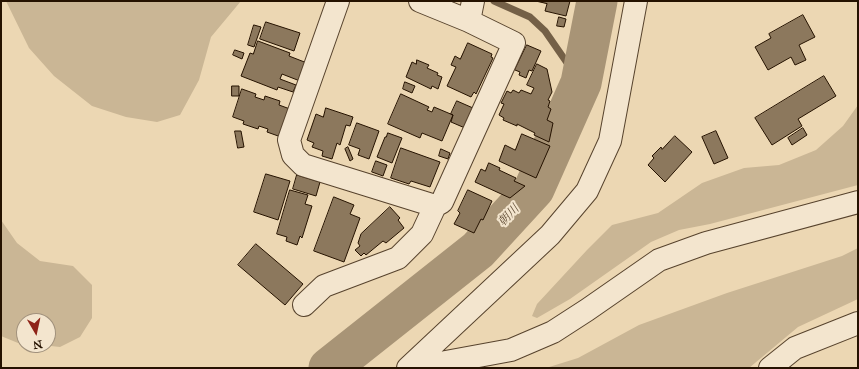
<!DOCTYPE html>
<html>
<head>
<meta charset="utf-8">
<style>
  body { margin:0 }
  #map { position:relative; width:859px; height:369px; overflow:hidden; background:#ecd7b3; font-family:"IM FELL Great Primer",serif }
  canvas { display:block }
  .frame { position:absolute; inset:0; border:2px solid #251200; pointer-events:none }
  .north { position:absolute; left:16px; top:313px; width:40px; height:40px; box-sizing:border-box; background:#f3e5ce; border:1px solid #a1917c; border-radius:50%; rotate:171deg; font-size:11px; font-weight:700; line-height:16px; text-align:center; color:#251200 }
  .north::after { content:''; display:block; margin:auto; width:14px; height:18px; background:#8f2418; clip-path:polygon(50% 0,100% 100%,50% 72%,0 100%) }
</style>
</head>
<body>
<div id="map">
<canvas width="859" height="369"></canvas>
<div class="frame"></div>
<div class="north">N</div>
</div>
<script>
const ctx = document.querySelector('canvas').getContext('2d');
ctx.lineJoin = 'round';
function fill(path, color) { ctx.fillStyle = color; ctx.fill(path, 'evenodd'); }
function stroke(path, color, width, dash) { ctx.strokeStyle = color; ctx.lineWidth = width; ctx.lineCap = dash ? 'butt' : 'round'; ctx.setLineDash(dash || []); ctx.stroke(path); }
function drawText(font, color, halo, rows, align = 'center') {
  ctx.font = font + ' "IM FELL Great Primer","Noto Serif JP",serif'; ctx.lineWidth = 4; ctx.setLineDash([]); ctx.textBaseline = 'middle'; ctx.strokeStyle = halo; ctx.fillStyle = color; for (const [text, x, y, turn = 0] of rows) {
    ctx.save(); ctx.translate(x, y); ctx.rotate((+turn || 0) * Math.PI / 180); ctx.textAlign = isNaN(turn) ? turn : align; if (halo) ctx.strokeText(text, 0, 0); ctx.fillText(text, 0, 0); ctx.restore();
  }
}
fill(new Path2D(`
  M6,1H241L211,37L199,80L180,115L157,122L126,117L92,106L54,76L29,48Z
  M858,105V185L710,224L679,230L651,242L570,299L537,318L532,316L537,304L587,250L612,225L658,213L702,183L744,168L779,165L816,150L843,126Z
  M1,220L17,243L40,261L73,266L92,285V318L80,337L60,347L42,345H48V321H24V343H18L1,336Z
  M858,248V299L798,327L749,368H546L578,358L639,325L727,293L842,256Z`), '#cab695');
stroke(new Path2D(`
  M494,1L530,17L545,31L581,83`), '#746047', 7);
stroke(new Path2D(`
  M329,368L478,250L534,189L581,83L597,1`), '#a89476', 41);
const building = new Path2D(`
  M536,1H570L566,16L545,11L547,4Z
  M803,15L815,37L799,45L806,60L795,65L791,57L768,70L755,47L771,38L769,34Z
  M559,17L566,19L564,27L557,26Z
  M266,22L300,33L294,51L260,39Z
  M254,25L261,27L254,47L248,45Z
  M258,41L290,53L289,56L307,63L300,81L282,74L280,79L296,85L293,92L278,87L277,90L241,76L250,53L253,54Z
  M468,43L492,54L491,57L493,58L476,94L474,92L471,97L447,86L456,67L451,65L455,56L460,59Z
  M527,45L541,51L532,71L529,70L526,78L519,75L520,72L515,70Z
  M235,50L244,53L242,59L233,55Z
  M417,60L429,65L427,68L438,73L437,75L442,77L438,89L432,86L431,89L406,77L412,62L416,64Z
  M537,64L547,69L552,92L548,100L550,101L548,107L551,109L547,120L553,123L549,142L534,135L535,133L517,124V126L503,120L504,118L499,115L504,104L501,103L507,91L511,93L513,90L519,93L521,90L531,94L534,88L527,85Z
  M824,76L836,96L798,119L802,126L772,145L755,118Z
  M405,82L415,86L412,93L403,89Z
  M232,86H239V96H232Z
  M242,89L256,94L255,97L264,100L265,96L280,101L279,105L290,109L281,137L267,132L268,129L259,126L258,129L243,124L244,121L233,117Z
  M401,94L429,107L427,110L432,112L434,107L453,115L442,141L422,133L420,138L388,124Z
  M457,101L473,108L465,128L451,122L453,115L451,114Z
  M326,108L353,117L350,126L346,125L340,145L337,143L332,159L322,156L323,151L312,147L314,143L307,140L316,114L323,117Z
  M357,123L379,131L369,159L358,155L360,149L349,145Z
  M803,128L807,135L792,145L788,138Z
  M235,131H241L244,147L238,148Z
  M716,131L728,158L714,164L702,137Z
  M388,133L402,138L392,163L377,157L385,137H386Z
  M522,134L550,146L536,178L499,161L505,145L515,150Z
  M675,136L692,152L665,182L648,165L654,158L652,156L661,147L662,149Z
  M348,147L353,159L350,161L345,149Z
  M401,148L440,162L430,187L411,181L409,184L391,178Z
  M441,149L450,153L448,159L439,156Z
  M376,161L387,165L383,176L372,172Z
  M489,163L500,168L499,170L516,178L514,181L525,186L510,198L475,182L481,169L485,171Z
  M266,174L290,181L278,220L254,212Z
  M297,175L320,182L316,196L293,189Z
  M290,190L308,195L305,204L312,206L302,238L300,236L297,245L286,241L287,237L277,234Z
  M468,190L492,201L483,220L481,219L474,233L454,224L460,213L458,211Z
  M334,197L354,205L350,214L360,218L344,262L314,251Z
  M390,207L400,218L398,220L404,228L386,243L383,241L366,255L364,253L361,256L355,250L360,246L358,243L361,234Z
  M256,244L303,284L285,305L238,265Z`);
fill(building, '#8c785d');
stroke(building, '#251200', 1);
const minor = new Path2D(`
  M420,1L469,21L473,1
  M435,206L442,202L514,43L469,21
  M304,305L324,286L398,258L422,234L435,206L303,165L293,155L289,140L338,1
  M408,368L550,235L587,191L610,141L636,1
  M413,368L511,350L553,332L587,310L659,260L706,243L858,202
  M770,368L795,348L858,323`);
stroke(minor, '#57432d', 24);
stroke(minor, '#f3e5ce', 22);
drawText('italic 12px', '#604c35', '#f3e5ce', [
  ["朝川",509,216,-47]
]);
</script>
</body>
</html>
